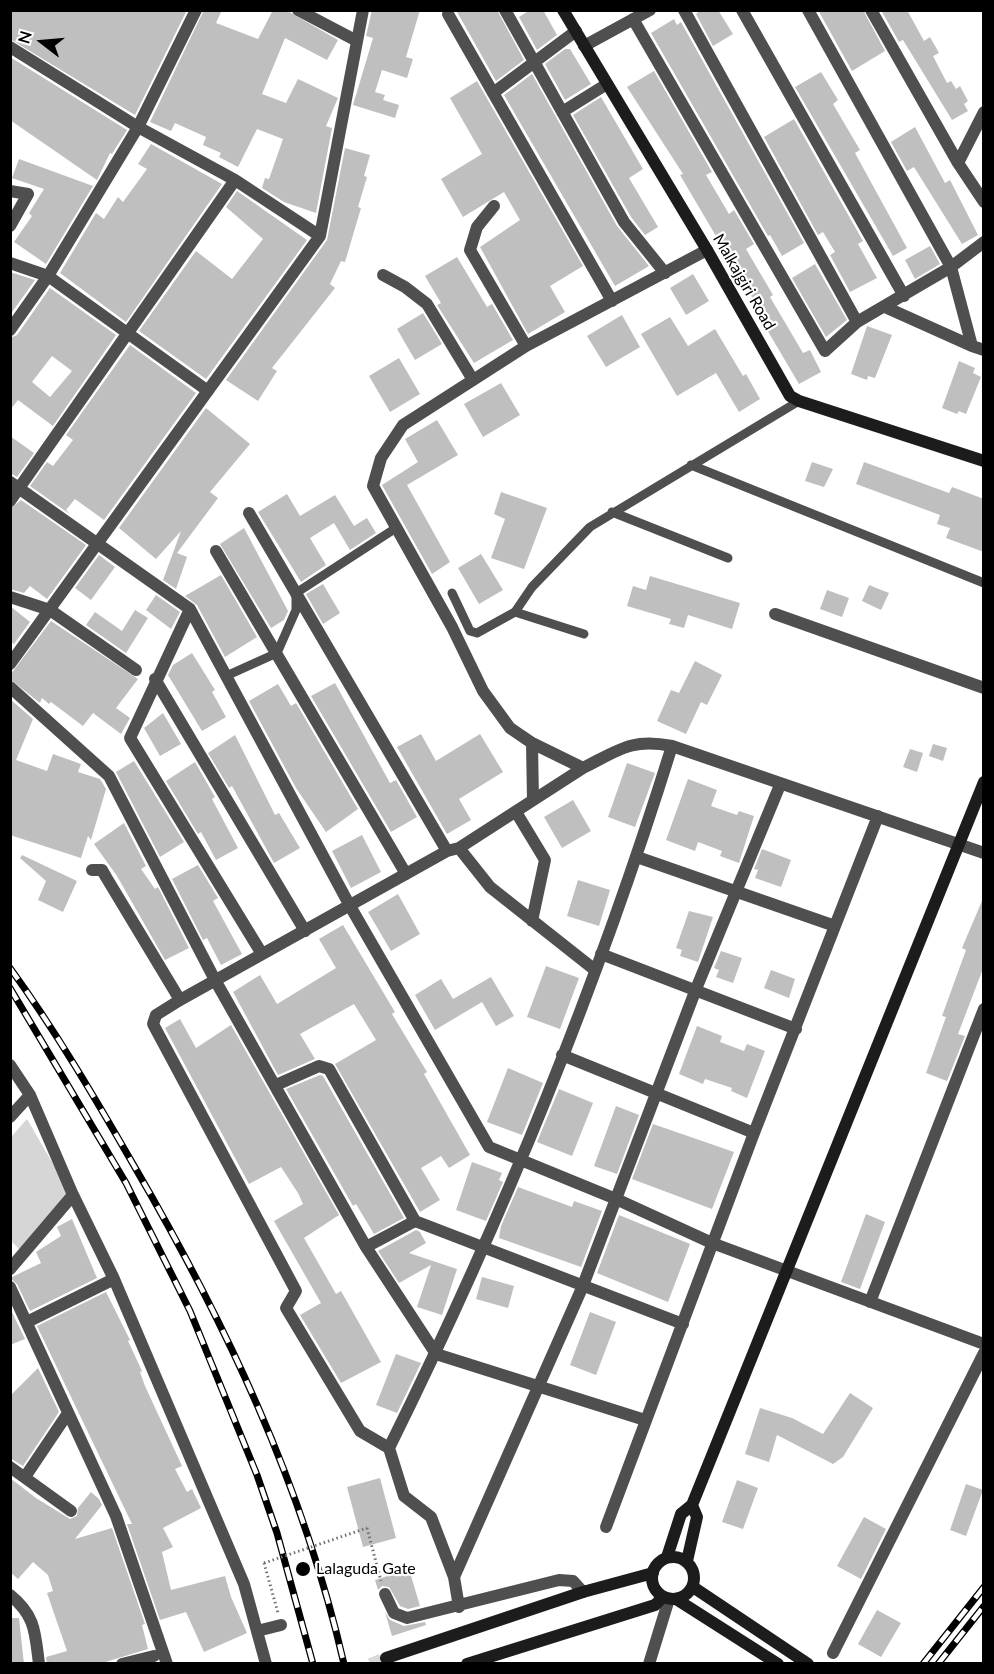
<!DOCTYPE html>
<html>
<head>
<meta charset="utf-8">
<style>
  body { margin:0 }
  #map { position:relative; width:994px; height:1674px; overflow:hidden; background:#fff; font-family:Lato,sans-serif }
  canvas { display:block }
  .frame { position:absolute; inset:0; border:12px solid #000; pointer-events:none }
  .north { position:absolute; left:12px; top:12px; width:60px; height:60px; -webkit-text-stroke:4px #fff; paint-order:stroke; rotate:286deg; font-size:16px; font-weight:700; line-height:24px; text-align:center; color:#000 }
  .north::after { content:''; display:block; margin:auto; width:21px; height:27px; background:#000; clip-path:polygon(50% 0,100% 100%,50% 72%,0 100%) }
</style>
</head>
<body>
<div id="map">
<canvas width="994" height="1674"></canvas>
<div class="frame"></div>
<div class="north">N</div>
</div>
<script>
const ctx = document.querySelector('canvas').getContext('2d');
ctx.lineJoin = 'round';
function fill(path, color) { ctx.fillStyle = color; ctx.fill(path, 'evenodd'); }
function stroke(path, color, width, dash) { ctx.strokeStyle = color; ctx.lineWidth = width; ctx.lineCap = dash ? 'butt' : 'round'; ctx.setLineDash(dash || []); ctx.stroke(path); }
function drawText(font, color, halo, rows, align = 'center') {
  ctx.font = font + ' Lato,sans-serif'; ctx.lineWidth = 4.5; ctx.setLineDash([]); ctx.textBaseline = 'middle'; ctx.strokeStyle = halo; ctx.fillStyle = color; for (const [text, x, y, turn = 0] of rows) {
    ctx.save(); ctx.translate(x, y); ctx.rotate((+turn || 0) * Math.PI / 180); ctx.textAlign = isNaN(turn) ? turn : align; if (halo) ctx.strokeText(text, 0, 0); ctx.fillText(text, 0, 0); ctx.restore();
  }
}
fill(new Path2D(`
  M27,1119L71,1195L21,1251L11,1241V1137Z`), '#d6d6d6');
fill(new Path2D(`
  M10,10H187L135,115L10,39Z
  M204,10H222L216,23L258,39L273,10H286L338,40L327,60L285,38L262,94L286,103L298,79L338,98L326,126L332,128L316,213L284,202L262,188L265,178L269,179L283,139L257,129L238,167L219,157L221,153L203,145L206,137L175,123L171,131L150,122Z
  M372,10H420L406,57L413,59L407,78L382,70L375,92L385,95L383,100L399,105L395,118L353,105L373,38L366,36Z
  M456,10H497L524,60L496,81Z
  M530,10H543L557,35L537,50L519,17Z
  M701,10H718L733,34L713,46L696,14Z
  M818,10H863L885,51L852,71Z
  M881,10H907L924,41L930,37L939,53L933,56L947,83L951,81L956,89L960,86L968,101L964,104L968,111L952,120L903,40L899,42Z
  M674,19L677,25L681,22L804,243L782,256L770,235L768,236L651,33Z
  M565,49H570L591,84L565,100L545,64Z
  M10,57L127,130L112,154L110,153L97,180L10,120Z
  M654,71L712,172L706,175L729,214L734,210L754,244L746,249L773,295L770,297L803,353L810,350L821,372L799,384L763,323L766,321L680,175L683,174L627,87Z
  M821,72L838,100L833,104L860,150L855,153L907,248L893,256L795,87Z
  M532,74L617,226L649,266L615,286L504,95Z
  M477,81L583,266L550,286L565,312L528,334L480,247L520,220L504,192L463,217L441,179L482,154L450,98Z
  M601,97L643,169L629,178L658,227L645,235L631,217L573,115Z
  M794,119L863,241L858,244L877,278L850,292L830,255L835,252L823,232L818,235L764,137Z
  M915,127L945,183L950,180L978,235L962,244L914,167L907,171L891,142Z
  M151,144L222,184L126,322L60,273L96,213L104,219L118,197L123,202L147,169L138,164Z
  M345,148L370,155L364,176L367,177L358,207L361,208L345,262L341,261L330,284L335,288L272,368L277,371L258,401L226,380L327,240Z
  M19,159L93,186L46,264L14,242L32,216L29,213L44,189L12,178Z
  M237,191L307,240L206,379L139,331L196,251L232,279L263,239L226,207Z
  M930,246L940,264L915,279L905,260Z
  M457,257L487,307L492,304L513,340L474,363L437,305L441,303L425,276Z
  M815,264L847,320L826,337L792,278Z
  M10,272L35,280L10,315Z
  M693,274L709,301L686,315L670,288Z
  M50,288L116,335L53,426L18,400L10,410V338L17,335ZM52,356L72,371L50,397L32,382Z
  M423,313L442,344L415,360L397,329Z
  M622,315L640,347L606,367L587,336Z
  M670,317L688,346L715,329L743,376L746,374L760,399L739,412L716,373L677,396L641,334Z
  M867,326L892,335L875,378L868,376L867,380L851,374Z
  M130,345L196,393L104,520L75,499L66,510L71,515L30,486L47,462L53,466L73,440L66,435Z
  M399,358L420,394L390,412L369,376Z
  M959,361L975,368L973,373L981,377L966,414L959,411L957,414L942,408Z
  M501,383L520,415L483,437L464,404Z
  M206,408L250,444L210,492L218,498L177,553L187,557L176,589L163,580L181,531L156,559L119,528Z
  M437,420L458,455L407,485L450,562L432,574L382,485L418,462L405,439Z
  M10,436L34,453L17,477L10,473Z
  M812,462L833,469L824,487L805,481Z
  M864,462L949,493L952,487L984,499V552L946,538L950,528L937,524L940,515L856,484Z
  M501,492L547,508L524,569L491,558L505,519L494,514Z
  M287,494L300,516L335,495L354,526L367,518L376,533L350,550L334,523L310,538L326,565L301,582L258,512Z
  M21,500L86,545L47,599L30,586L24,593L10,589V509Z
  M244,528L288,611L284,620L271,628L220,544Z
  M481,554L503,590L479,604L458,568Z
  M99,555L115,567L91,600L75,588Z
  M221,575L257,637L225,657L197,605L185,596Z
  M650,576L740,603L732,629L688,615L684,628L669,624L671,619L627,606L633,586L646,590Z
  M323,584L340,613L323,624L306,594Z
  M869,585L889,593L881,610L862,601Z
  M827,590L849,598L842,617L820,609Z
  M156,595L180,612L171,629L146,610Z
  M10,606L30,622L14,644L10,641Z
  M135,610L148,618L126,653L86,625L95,612L122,631Z
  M51,621L138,679L116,708L130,718L121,734L93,713L83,726L51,702L49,704L42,698L40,703L10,679V675Z
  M192,653L215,690L212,692L226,717L202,731L168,675L173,665Z
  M695,661L722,675L707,705L701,702L686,734L657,721L671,690L679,693Z
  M335,683L390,783L396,780L417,817L391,832L311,696Z
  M278,684L291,706L296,703L358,809L326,832L296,788L249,701Z
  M10,699L33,719L16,760L47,771L53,754L81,764L78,772L100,779L106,789L91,840L88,836L81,858L10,835Z
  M163,713L181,744L160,756L144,728Z
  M421,734L436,761L480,734L503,772L459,799L471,820L447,834L397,747Z
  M235,735L275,815L279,813L300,848L274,863L232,786L229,788L208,753Z
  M933,744L947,748L943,761L929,756Z
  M910,749L923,753L917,772L903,767Z
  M134,761L184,842L160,857L116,772Z
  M195,762L215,797L212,799L238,848L216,860L201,832L198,834L166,781Z
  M627,763L655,773L635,827L608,817Z
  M688,779L717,790L711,806L737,815L739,811L754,816L739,863L720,856L722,851L698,842L695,851L666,840Z
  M573,800L591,831L562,848L544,817Z
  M124,823L146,866L141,869L155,889L158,887L189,948L165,960L117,876L94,844Z
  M362,835L381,872L351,888L332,851Z
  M762,849L791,860L781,887L755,878L758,870L754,869Z
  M22,855L77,881L63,912L38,900L46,881L20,858Z
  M198,865L218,898L213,901L242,954L221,965L207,938L203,940L172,879Z
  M578,880L610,890L599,926L567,916Z
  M398,894L420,934L391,951L368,912Z
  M984,896V966L958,1034L965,1036L947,1081L926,1073L946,1017L942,1016L966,950L962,948Z
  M689,911L713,917L698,962L680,956L682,950L676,948Z
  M343,925L395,1012L392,1014L427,1072L424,1074L470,1155L449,1168L441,1156L421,1168L440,1200L420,1212L335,1064L376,1040L354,1004L300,1034L315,1059L278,1075L233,992L260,975L277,1004L336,968L319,939Z
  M721,951L742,958L733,983L716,977L719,970L714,968Z
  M546,966L579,978L560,1029L527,1017Z
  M771,970L795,979L789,998L764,988Z
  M491,977L514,1016L496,1026L482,1002L435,1030L415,995L441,979L453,999Z
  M180,1019L196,1048L231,1025L339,1215L304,1238L336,1294L341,1291L381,1362L341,1383L300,1315L321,1303L274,1221L303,1204L298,1193L281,1167L249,1184L165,1028Z
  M697,1026L722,1036L720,1042L744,1051L747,1044L765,1051L747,1098L731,1091L732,1088L705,1079L703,1084L679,1074Z
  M508,1068L543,1083L522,1135L487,1122Z
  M320,1075L323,1076L404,1218L374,1234L356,1204L353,1206L286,1089Z
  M559,1089L593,1103L572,1156L537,1142Z
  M616,1106L639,1115L617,1174L594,1166Z
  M653,1124L734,1152L712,1209L632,1179Z
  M472,1162L502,1173L499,1180L503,1182L486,1221L456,1210Z
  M518,1187L572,1207L574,1201L602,1211L581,1267L499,1238L501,1226Z
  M866,1214L885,1222L860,1289L841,1282Z
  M619,1215L690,1244L668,1302L597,1273Z
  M72,1219L97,1278L30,1311L17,1284L10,1278L41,1263L36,1252L61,1236L57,1227Z
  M416,1230L420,1232L426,1243L409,1253L457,1269L442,1315L417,1307L431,1265L399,1283L378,1251Z
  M482,1277L514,1286L508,1308L476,1299Z
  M106,1292L130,1340L128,1341L142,1371L140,1372L145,1386L182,1466L175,1469L187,1492L192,1489L201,1508L163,1528L173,1547L162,1552L171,1590L225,1576L231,1597L247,1633L204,1652L186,1612L160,1620L127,1524H132L37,1326Z
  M10,1308L25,1339L10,1345Z
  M590,1312L616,1322L596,1375L570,1365Z
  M396,1354L421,1363L397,1413L376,1405Z
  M38,1368L59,1412L23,1466L10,1458V1396Z
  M850,1393L873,1408L843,1457L833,1464L777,1435L769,1462L745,1454L760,1408L792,1418L823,1434Z
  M10,1478L36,1498L70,1519L77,1516L78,1508L91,1492L99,1499L102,1505L75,1539L112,1528L145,1624L142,1625L148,1649L99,1664H47L46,1657L67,1651L47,1593L53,1591L48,1575L33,1562L18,1579L10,1572Z
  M380,1478L396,1538L363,1547L347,1487Z
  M737,1480L758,1488L743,1529L722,1522Z
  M966,1484L983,1490L966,1536L950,1530Z
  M864,1517L886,1529L861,1579L837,1566Z
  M409,1569L420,1606L408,1609L400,1606L389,1587L382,1586L378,1590L375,1580Z
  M877,1610L901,1623L881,1657L858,1644Z
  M385,1612L390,1620L404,1626L425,1622L426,1625L392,1636Z
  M10,1618H19L24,1664H10Z`), '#bfbfbf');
stroke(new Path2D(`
  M370,1664L386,1658`), '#d9d9d9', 12, [12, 6]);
stroke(new Path2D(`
  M367,1528L381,1581
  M264,1563L278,1613`), '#717171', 3, [1.5, 3]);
stroke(new Path2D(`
  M691,465L984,583
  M612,512L728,558
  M452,593L470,631L477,633L515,612
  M584,634L515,612L532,587L590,527L799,401
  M226,676L277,653L296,610V593L396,528`), '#4f4f4f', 9);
stroke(new Path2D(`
  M298,10L357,41
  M505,10L624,222L665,273
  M684,10L857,322L951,267L984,242
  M742,10L904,296
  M808,10L951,267L972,346L984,350
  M871,10L958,163L984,202
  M448,14L612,301
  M633,19L825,351L857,322
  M584,46L650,10
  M10,47L138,127L235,180L320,236
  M493,93L576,31
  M562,112L607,84
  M958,163L984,112
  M10,191L28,194L10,226
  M494,206L477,227L470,250L526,346
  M707,250L526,346L403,425L381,458L373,486L452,627L483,691L510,728L532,743L583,768C619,750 631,738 672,746L984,853
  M10,263L48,276L208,391
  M383,275L405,287L427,304L473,380
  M885,307L972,346
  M10,330L48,276L138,127L196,10
  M10,482L190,609L350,906L489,1147L616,1199L712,1243L984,1344
  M10,501L235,180
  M249,513L447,851
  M216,551L406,874
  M10,597L50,610L136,670
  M190,609L130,738L262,954
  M775,614L984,688
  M10,664L320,236L363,10
  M155,679L305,931
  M10,687L109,776L215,980L366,1247L436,1354L645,1420
  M532,743L533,800
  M516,812L545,860L532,921
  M459,848L490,887L595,970
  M637,857L835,926
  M92,870H102L106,877L180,1000
  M601,954L796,1029
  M562,1055L754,1133
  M10,1065L30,1095L73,1195L114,1279L244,1584L266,1664
  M276,1085L319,1066L329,1069L415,1221
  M10,1117L30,1095
  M366,1247L415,1221L683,1324
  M10,1269L73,1195
  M10,1287L116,1516L167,1664
  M870,1302L984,1009
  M27,1322L114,1279
  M389,1448C501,1222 597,987 672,746
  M10,1467L71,1511
  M25,1477L68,1413
  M606,1527L754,1133L878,816
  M454,1577L582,1288L696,989L780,785
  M385,1594L394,1613L407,1618L559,1580L573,1581L583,1592
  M10,1595C36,1616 35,1633 39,1664
  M459,1607L454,1577L431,1517L404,1496L389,1448L360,1431L286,1308L296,1291L153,1024L156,1015L180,1000L447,851L459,848L583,768
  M257,1631L281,1625
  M833,1653L984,1353
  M122,1664L154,1656
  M649,1664L669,1599`), '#4f4f4f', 12);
stroke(new Path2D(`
  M563,10L707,250L790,396L799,401L984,461
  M652 1578a21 21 0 1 1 42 0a21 21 0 1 1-42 0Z
  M667,1557L681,1514L692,1505L984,782
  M687,1561L697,1517L692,1505
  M693,1587L808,1664
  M676,1599L778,1664
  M386,1658L583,1592L653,1573
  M467,1664L655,1605L663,1597`), '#1c1c1c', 12);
const rail = new Path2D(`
  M10,968C55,1030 95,1098 133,1164C225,1322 303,1485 344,1664
  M10,988L126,1183L190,1311L257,1475L277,1533L313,1664
  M923,1664L984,1587
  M938,1664L984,1606`);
stroke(rail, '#000', 7);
stroke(rail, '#fff', 4.5, [14]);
stroke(new Path2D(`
  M264,1563L367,1528`), '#717171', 3, [1.5, 3]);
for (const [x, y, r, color] of [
  [303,1569,8,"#000"]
]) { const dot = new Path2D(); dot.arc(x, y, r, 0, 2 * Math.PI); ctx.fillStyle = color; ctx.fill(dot); stroke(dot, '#fff', 2); }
drawText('16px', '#000', '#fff', [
  ["Malkajgiri Road",744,282,60]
]);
drawText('16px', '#000', '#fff', [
  ["Lalaguda Gate",316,1569]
], 'left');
</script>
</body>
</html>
